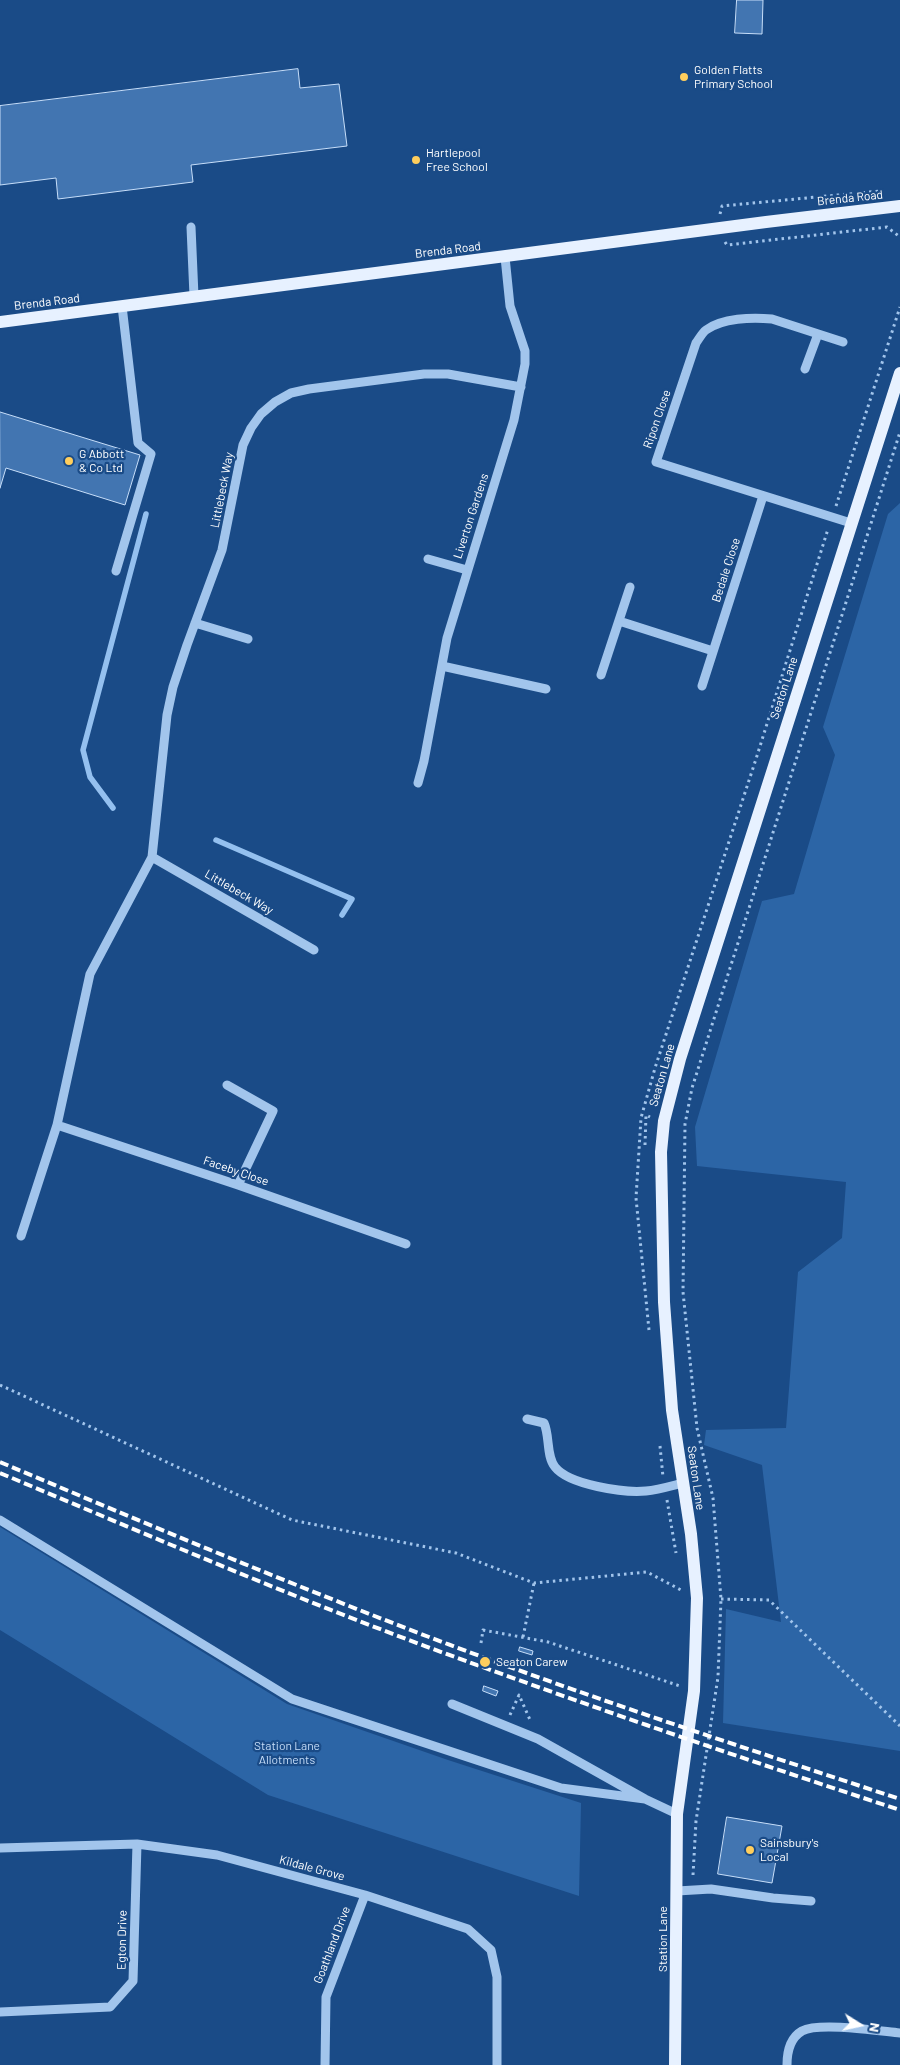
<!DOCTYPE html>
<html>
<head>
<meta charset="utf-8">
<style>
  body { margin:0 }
  #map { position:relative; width:900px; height:2065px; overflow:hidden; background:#1a4b87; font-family:Barlow,sans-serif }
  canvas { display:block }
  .north { position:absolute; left:835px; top:2000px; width:50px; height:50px; -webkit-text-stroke:4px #1a4b87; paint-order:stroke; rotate:100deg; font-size:14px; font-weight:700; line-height:20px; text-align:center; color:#fff }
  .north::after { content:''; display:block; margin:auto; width:18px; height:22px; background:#fff; clip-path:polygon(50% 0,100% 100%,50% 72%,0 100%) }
</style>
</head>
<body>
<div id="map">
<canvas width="900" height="2065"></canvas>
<div class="north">N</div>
</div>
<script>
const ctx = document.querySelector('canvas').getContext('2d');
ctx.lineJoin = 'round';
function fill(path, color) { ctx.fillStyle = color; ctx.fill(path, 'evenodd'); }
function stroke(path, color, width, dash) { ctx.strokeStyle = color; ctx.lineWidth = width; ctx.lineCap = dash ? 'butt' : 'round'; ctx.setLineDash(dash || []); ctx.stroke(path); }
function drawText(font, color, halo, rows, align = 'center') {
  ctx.font = font + ' Barlow,sans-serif'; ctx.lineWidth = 4.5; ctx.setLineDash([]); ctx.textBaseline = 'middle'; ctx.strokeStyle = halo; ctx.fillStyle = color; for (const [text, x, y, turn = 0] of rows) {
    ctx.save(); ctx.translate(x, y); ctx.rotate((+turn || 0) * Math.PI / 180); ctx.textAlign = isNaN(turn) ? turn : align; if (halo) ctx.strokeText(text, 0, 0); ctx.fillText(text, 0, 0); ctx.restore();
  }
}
fill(new Path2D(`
  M900,503V1751L723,1723L726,1609L781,1622L762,1465L704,1445L706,1430L786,1428L798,1272L842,1238L846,1182L697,1166L695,1127L762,901L794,894L835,755L823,727L888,514Z
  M0,1527L287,1704L448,1760L581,1803L579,1896L268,1795L0,1630Z`), '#2c65a6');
stroke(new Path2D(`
  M113,808L90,777L83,750L146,514
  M216,840L352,899L342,915`), '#94c0ef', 5.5);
const building = new Path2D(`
  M737,0H763L762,34L735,33Z
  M298,69L300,88L339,84L347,146L191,165L193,182L58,199L56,178L0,185V106Z
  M0,412L140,455L125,505L6,468L0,488Z
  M520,1647L533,1651L532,1655L519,1651Z
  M484,1686L498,1691L496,1696L483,1691Z
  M727,1817L782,1826L772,1883L718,1874Z`);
fill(building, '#4275b1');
stroke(building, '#c7def9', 1);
stroke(new Path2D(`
  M720,214L722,206L880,191
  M725,242L727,245L887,227L900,237
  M836,506L900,307
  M645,1145L646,1115L650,1117
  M649,1330L636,1198L641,1118L655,1068L756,759L828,529
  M0,1385L292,1520L456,1553L534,1583L647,1572L681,1590
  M660,1446L663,1477
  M667,1500L676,1553
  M721,1599L769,1600L900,1726
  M523,1637L534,1583
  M481,1643L483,1630L548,1642L680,1686
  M510,1715L519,1695L531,1722
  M693,1875L696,1821L718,1677L721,1599L713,1498L697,1428L683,1292L685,1124L692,1088L900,432`), '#a2c5ec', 3, [2.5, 4]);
stroke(new Path2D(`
  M191,227L194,296
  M843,342L772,319C752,317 722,318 706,330C702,333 699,339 696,343L656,462L851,523
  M805,369L818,334
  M428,559L467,570
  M116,571L151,454L138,443L122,306
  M619,621L713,651
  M195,623L248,639
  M442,666L546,689
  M601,675L630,587
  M702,686L763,496
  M418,783L424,761L447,638L514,420L525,364V351L510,306L505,257
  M152,857L314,950
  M227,1085L273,1111L238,1185
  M57,1125L238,1185L406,1244
  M21,1236L57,1125L90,974L152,857L167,715L173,687L187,645L222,550L243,445L251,428L261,414L275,402L291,393L309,389L424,374H448L521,387
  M527,1419L544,1423C550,1436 546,1456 555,1467C569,1485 624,1493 646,1491C658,1490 671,1486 683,1483
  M0,1520L292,1699L561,1788L645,1799
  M452,1704L538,1739L645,1799L677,1814
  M0,1848L137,1844L217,1855L365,1895L468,1929L491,1950L497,1977V2065
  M677,1891L711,1889L773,1898L811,1901
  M0,2012L110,2007L133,1981L137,1844
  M325,2065L326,1997L365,1895
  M787,2065C787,2052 790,2038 802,2031C819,2022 879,2031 900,2033`), '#a2c5ec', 9);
stroke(new Path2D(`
  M0,322L766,222L900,206
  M675,2065L677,1814L694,1691L697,1598L691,1534L672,1410L664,1302L661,1152L664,1121L680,1059L900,373`), '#e7f1ff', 12);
stroke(new Path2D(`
  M0,1462C142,1522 285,1582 429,1637C584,1696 742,1747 900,1799
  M0,1473C141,1532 282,1593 425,1646C582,1704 741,1758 900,1810`), '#fff', 4, [9, 4]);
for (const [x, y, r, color] of [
  [684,77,5,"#ffce5d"],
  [416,160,5,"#ffce5d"],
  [69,461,5,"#ffce5d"],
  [485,1662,6,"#ffce5d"],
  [750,1850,5,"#ffce5d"]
]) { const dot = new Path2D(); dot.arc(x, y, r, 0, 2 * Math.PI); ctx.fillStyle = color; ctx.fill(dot); stroke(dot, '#1a4b87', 2); }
drawText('12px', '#fff', '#1a4b87', [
  ["Golden Flatts",694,70],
  ["Primary School",694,84],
  ["Hartlepool",426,153],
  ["Free School",426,167],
  ["G Abbott",79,454],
  ["& Co Ltd",79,468],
  ["Seaton Carew",496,1662],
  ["Sainsbury's",760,1843],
  ["Local",760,1857]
], 'left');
drawText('12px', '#fff', '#1a4b87', [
  ["Brenda Road",850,198,-6],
  ["Brenda Road",448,250,-7],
  ["Brenda Road",47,302,-7],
  ["Ripon Close",657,419,-71],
  ["Littlebeck Way",222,490,-79],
  ["Liverton Gardens",471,516,-72],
  ["Bedale Close",726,570,-72],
  ["Seaton Lane",784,688,-72],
  ["Littlebeck Way",239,892,30],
  ["Seaton Lane",662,1075,-74],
  ["Faceby Close",236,1171,19],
  ["Seaton Lane",696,1478,82],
  ["Kildale Grove",312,1868,15],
  ["Station Lane",663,1939,-90],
  ["Egton Drive",122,1940,-89],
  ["Goathland Drive",332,1945,-69]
]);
drawText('12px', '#c7def9', '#1a4b87', [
  ["Station Lane",287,1746],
  ["Allotments",287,1760]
]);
</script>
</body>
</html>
